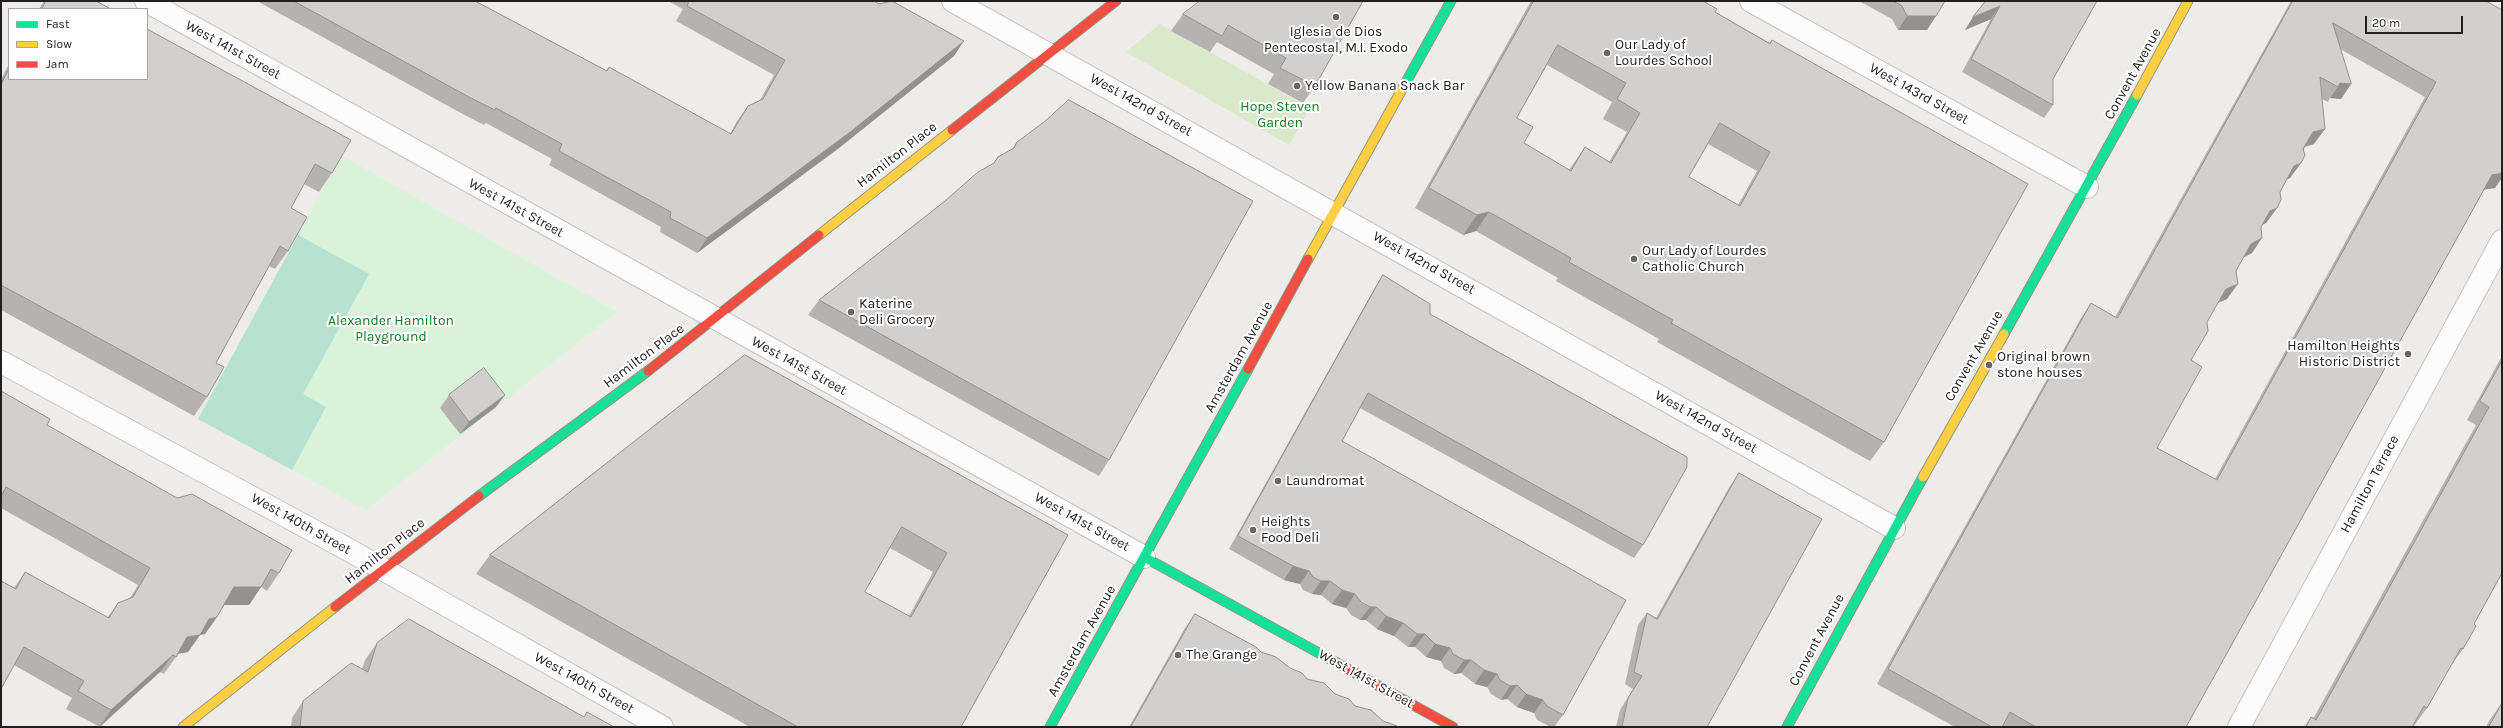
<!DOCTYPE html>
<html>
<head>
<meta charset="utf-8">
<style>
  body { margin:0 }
  #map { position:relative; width:2503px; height:728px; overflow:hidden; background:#eeece9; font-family:Karla,sans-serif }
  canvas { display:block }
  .frame { position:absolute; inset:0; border:2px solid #202020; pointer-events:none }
  .legend { position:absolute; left:8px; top:8px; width:140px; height:72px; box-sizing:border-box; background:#fff; border:1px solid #a6a6a6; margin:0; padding:5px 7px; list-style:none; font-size:12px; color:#202020 }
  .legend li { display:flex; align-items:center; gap:8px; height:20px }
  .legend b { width:20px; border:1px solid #a6a6a6 }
  .scale { position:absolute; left:2365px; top:16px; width:98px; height:18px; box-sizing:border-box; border:2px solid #202020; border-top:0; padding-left:5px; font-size:12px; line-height:14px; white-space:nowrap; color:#202020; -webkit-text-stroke:3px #fff; paint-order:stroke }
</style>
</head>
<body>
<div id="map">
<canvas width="2503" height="728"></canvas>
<div class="frame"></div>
<ul class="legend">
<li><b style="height:5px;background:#16e098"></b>Fast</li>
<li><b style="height:5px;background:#ffcf43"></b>Slow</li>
<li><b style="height:5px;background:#f24e42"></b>Jam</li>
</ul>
<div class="scale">20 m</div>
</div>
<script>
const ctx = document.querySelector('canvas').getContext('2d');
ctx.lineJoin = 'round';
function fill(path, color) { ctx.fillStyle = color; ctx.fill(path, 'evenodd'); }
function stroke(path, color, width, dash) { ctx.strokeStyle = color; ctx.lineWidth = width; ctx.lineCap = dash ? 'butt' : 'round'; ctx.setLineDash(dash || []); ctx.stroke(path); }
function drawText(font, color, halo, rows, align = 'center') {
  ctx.font = font + ' Karla,sans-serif'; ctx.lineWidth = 4; ctx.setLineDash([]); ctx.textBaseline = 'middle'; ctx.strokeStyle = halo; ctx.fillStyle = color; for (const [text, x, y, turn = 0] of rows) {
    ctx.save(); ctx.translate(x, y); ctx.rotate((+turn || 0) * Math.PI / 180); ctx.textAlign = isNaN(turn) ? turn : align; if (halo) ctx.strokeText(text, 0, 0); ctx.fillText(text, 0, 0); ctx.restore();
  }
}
fill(new Path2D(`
  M1160,24L1310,108L1289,145L1126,52Z`), '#d9e9ca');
fill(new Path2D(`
  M341,155L617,312L366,510L198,419Z`), '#d9f2da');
fill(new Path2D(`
  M298,235L369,274L303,394L326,407L292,470L198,419Z`), '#b7e2d1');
const street = new Path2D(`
  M146,1L1144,557
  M953,1L1894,528
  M1751,1L2087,187
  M1,362L349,550L662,727
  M2239,727L2502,241`);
const fast = new Path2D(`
  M1405,84L1451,1
  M2004,334L2137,95
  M479,496L648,371
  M1144,557L1337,663
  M1050,727L1248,369
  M1787,727L1923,477`);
const slow = new Path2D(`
  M2137,95L2188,1
  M819,235L952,130
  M1308,259L1405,84
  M1923,477L2004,334
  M183,727L335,607`);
const jam = new Path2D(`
  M952,130L1116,1
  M1248,369L1308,259
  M648,371L819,235
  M335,607L479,496
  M1337,663L1453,727`);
stroke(street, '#c5c4c3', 24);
stroke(fast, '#949682', 11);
stroke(slow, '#949682', 11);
stroke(jam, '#949682', 11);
stroke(street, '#fcfcfc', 22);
stroke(fast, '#16e098', 9);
stroke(slow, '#ffcf43', 9);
stroke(jam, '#f24e42', 9);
fill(new Path2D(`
  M44,1H96L111,9H39Z
  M257,1H475L607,71L609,67L730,134L737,121L748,106L760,100L774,75L676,21L683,9L668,1H874L954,56L839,148L697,253L660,232L661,227L549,165L552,159L486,123L484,125L459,112Z
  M1363,1L1315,86L1303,103L1268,84L1274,74L1217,42L1210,52L1171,31L1183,14Z
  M1531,1H1703L1715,12L1770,43L1772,40L1884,442L1870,461L1657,342L1659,339L1556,281L1558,278L1476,231L1463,235L1415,208ZM1547,65L1612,102L1603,119L1627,132L1609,162L1585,147L1569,170L1524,143L1517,118ZM1708,144L1757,171L1738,205L1689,177Z
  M1859,1H1945L1927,30H1898L1892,19Z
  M1986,1H2097L2053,79V105L2044,118L1962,72L1991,19L1965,30Z
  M2291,1H2486L2495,188L2484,189L2186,727H1955L1877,684L2081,318L2091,303L2115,317ZM2340,49L2425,97L2215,479L2157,448L2191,360L2207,322L2218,303L2227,299L2236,271L2243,258L2252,253L2261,227L2262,225L2266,223L2277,208L2280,192L2287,179L2290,178L2305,147L2314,144L2322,99L2328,102L2330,98L2341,99L2351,84Z
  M147,29L332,173L319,192L304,184L291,208L288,251L275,269L269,266L216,363L207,397L194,416L1,310V79L9,64V79Z
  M1017,142L1109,460L1099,476L808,315L819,300L993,164L998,157L1012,149Z
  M1383,275L1430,314L1643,545L1634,558L1360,408L1342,441L1563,715L1554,727H1551L1537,720L1534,713L1517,707L1507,699L1501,700L1491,694L1487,687L1475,684L1461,673L1454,674L1444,668L1441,661L1426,657L1415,647H1408L1394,636L1377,629L1366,620H1360L1351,615L1346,608L1332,604L1321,595L1312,594L1303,590L1300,584L1284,580L1229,549L1374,289Z
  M745,355L1068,535L961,727H750L476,574L490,555ZM890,548L933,572L909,616L865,592Z
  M2502,356V573L2474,624L2463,649L2450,667L2427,708L2414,726L2413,725L2412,727H2304L2311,717L2313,719L2476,425L2467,420Z
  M1,391L47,425L279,573L267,591L261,587L249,605H224L217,617L205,634L200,635L188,652L178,654L164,674L160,672L100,727L66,709L72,698L14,665V588L25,572L107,618L118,603L130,598L138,585L1,508Z
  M449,395L496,407L460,434L440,408Z
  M1739,473L1707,727H1616L1620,710L1633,689L1625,684L1638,625L1647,613L1656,618L1730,486Z
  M1195,614L1261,652L1335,694L1355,706L1383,721L1398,727H1129L1185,628Z
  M377,643L584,717L587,712L614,727H291L292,718L303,701L362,669L365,660Z
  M2502,703V727H2486L2489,721Z`), '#b5b3b1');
fill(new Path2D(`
  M2000,6L1991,19L1965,30L1973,17Z
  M1907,16H1936L1927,30H1898Z
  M964,41L954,56L839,148L697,253L707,238Z
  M2340,83L2351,84L2341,99L2330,98L2338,87Z
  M2325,129L2314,144L2302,147L2313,132Z
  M2301,163L2290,178L2283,181L2294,166Z
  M2502,173V178L2495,188L2482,190L2492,175Z
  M2277,208L2266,223L2259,226L2270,211Z
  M1489,212L1476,231L1463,235L1477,215Z
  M2262,238L2252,253L2240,259L2251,244Z
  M2238,284L2227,299L2215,304L2226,289Z
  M505,395L496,407L460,434L469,422Z
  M1293,566L1309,571L1300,584L1284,580Z
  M1321,581H1330L1321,595L1312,594Z
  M234,587H261L249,605H222Z
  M1342,590L1355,594L1346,608L1332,604Z
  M1370,607H1376L1366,620H1360Z
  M1386,616L1403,623L1394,636L1377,629Z
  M217,617L205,634L200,635L188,652L175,654L187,637L209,619Z
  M1417,634H1425L1415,647H1408Z
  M1435,644L1450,648L1441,661L1426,657Z
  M173,655L160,672L99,727L111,710Z
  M1464,660H1471L1461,673L1454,674Z
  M1484,670L1497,674L1487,687L1475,684Z
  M1517,685L1507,699L1501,700L1510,686Z
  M1526,694L1543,700L1534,713L1517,707Z`), '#939290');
const building = new Path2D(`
  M46,1H96L111,9H42Z
  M294,1H475L607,71L609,67L731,134L748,106L763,99L785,60L687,6L689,1H874L879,4L892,1L964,41L849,133L707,238L670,218L671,212L559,151L562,144L496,108L495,110L469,97Z
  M1200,1H1363L1315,86L1280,68L1286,58L1228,25L1222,36L1183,14Z
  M1534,1H1703L1717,9L1715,12L1770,44L1772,40L2028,184L1884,442L1671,323L1673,320L1569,262L1571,258L1489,212L1477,215L1429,188ZM1558,45L1626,83L1617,99L1640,113L1611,163L1585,147L1571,171L1524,143L1533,127L1517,118ZM1720,123L1770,152L1740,206L1689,177Z
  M1893,1H1945L1936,16H1907L1902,6Z
  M1986,1H2097L2053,79V105L1971,59L2000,6L1973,17Z
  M2293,1H2486L2502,10V173L2492,175L2186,727H2036L2010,712L2002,727H1992L1888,669L2091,303L2117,318ZM2333,23L2436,82L2217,480L2157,448L2202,367L2191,360L2208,331L2207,322L2226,289L2238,284L2236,271L2251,244L2262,238L2261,227L2270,211L2277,208L2281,200L2280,192L2294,166L2301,163L2305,155L2303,149L2313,132L2325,129L2320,77L2338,87L2340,83L2351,84Z
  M147,29L351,140L332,173L315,164L291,208L307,217L288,251L280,246L216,363L224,367L207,397L1,285V84L9,69V79H147Z
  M1069,100L1253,201L1109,460L819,300L945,201L978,172L994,163L998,157L1014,148L1017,142L1044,122Z
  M1383,275L1430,304V314L1687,457V467L1643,545L1368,393L1342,441L1626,600L1563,715L1547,706L1543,700L1526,694L1517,685L1510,686L1500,680L1497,674L1484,670L1471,660H1464L1453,654L1450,648L1435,644L1425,634H1417L1403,623L1386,616L1376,607H1370L1361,602L1355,594L1342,590L1330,581H1321L1313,577L1309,571L1293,566L1238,536Z
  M745,355L1068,535L961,727H798L490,555ZM902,527L947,553L911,617L865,592Z
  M2502,361V573L2474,624L2476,626L2463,649L2461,648L2427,708L2424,706L2412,727H2306L2311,717L2316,720L2489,407L2480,401Z
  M484,368L505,395L469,422L449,395Z
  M1,391L50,419L47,425L177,498L192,494L292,550L279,573L271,569L261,587H234L217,617L209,619L200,635L187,637L176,657L173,655L111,710L78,691L84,681L24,647L1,689V581L16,589L25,572L109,618L118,603L133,597L150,568L6,487L1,497Z
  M1739,473L1822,519L1707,727H1622L1628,698L1642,676L1634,672L1647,613L1657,619Z
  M1195,614L1256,647L1261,652L1276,657L1290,668L1302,673L1307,679L1324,683L1335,694L1349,699L1355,706L1371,710L1383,721L1397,726L1398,727H1131Z
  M409,619L584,717L587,712L614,727H300L303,701L351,663L368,672L377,643Z
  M2502,703V727H2489Z`);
fill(building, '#d2d0ce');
stroke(building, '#939290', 1);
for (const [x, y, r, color] of [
  [1336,17,4,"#686766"],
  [1607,53,4,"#686766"],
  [1297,86,4,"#686766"],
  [1634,259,4,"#686766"],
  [851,312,4,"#686766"],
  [2408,354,4,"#686766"],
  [1989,365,4,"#686766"],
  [1278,481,4,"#686766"],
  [1253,530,4,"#686766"],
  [1178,655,4,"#686766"]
]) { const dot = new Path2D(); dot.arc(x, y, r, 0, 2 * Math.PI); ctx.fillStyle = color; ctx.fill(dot); stroke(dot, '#fff', 1.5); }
drawText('14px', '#202020', '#fff', [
  ["Iglesia de Dios",1336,32,"center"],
  ["Pentecostal, M.I. Exodo",1336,48,"center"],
  ["Our Lady of",1615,45],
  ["Lourdes School",1615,61],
  ["Yellow Banana Snack Bar",1305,86],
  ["Our Lady of Lourdes",1642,251],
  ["Catholic Church",1642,267],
  ["Katerine",859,304],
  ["Deli Grocery",859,320],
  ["Hamilton Heights",2400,346,"right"],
  ["Historic District",2400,362,"right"],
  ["Original brown",1997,357],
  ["stone houses",1997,373],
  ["Laundromat",1286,481],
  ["Heights",1261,522],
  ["Food Deli",1261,538],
  ["The Grange",1186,655]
], 'left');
drawText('14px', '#202020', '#fff', [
  ["West 141st Street",233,50,29],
  ["Convent Avenue",2133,74,-61],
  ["West 143rd Street",1919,94,29],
  ["West 142nd Street",1141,105,29],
  ["Hamilton Place",897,155,-38],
  ["West 141st Street",516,208,29],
  ["West 142nd Street",1424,263,29],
  ["Hamilton Place",644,356,-37],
  ["Convent Avenue",1974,356,-60],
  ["Amsterdam Avenue",1239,357,-61],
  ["West 141st Street",799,366,29],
  ["West 142nd Street",1706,422,29],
  ["Hamilton Terrace",2370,484,-62],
  ["West 141st Street",1082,522,29],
  ["West 140th Street",301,524,29],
  ["Hamilton Place",385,551,-38],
  ["Convent Avenue",1817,640,-62],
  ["Amsterdam Avenue",1082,641,-61],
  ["West 141st Street",1366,679,29],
  ["West 140th Street",584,683,29]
]);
drawText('14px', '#137820', '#fff', [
  ["Hope Steven",1280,107],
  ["Garden",1280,123],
  ["Alexander Hamilton",391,321],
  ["Playground",391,337]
]);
</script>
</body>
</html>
